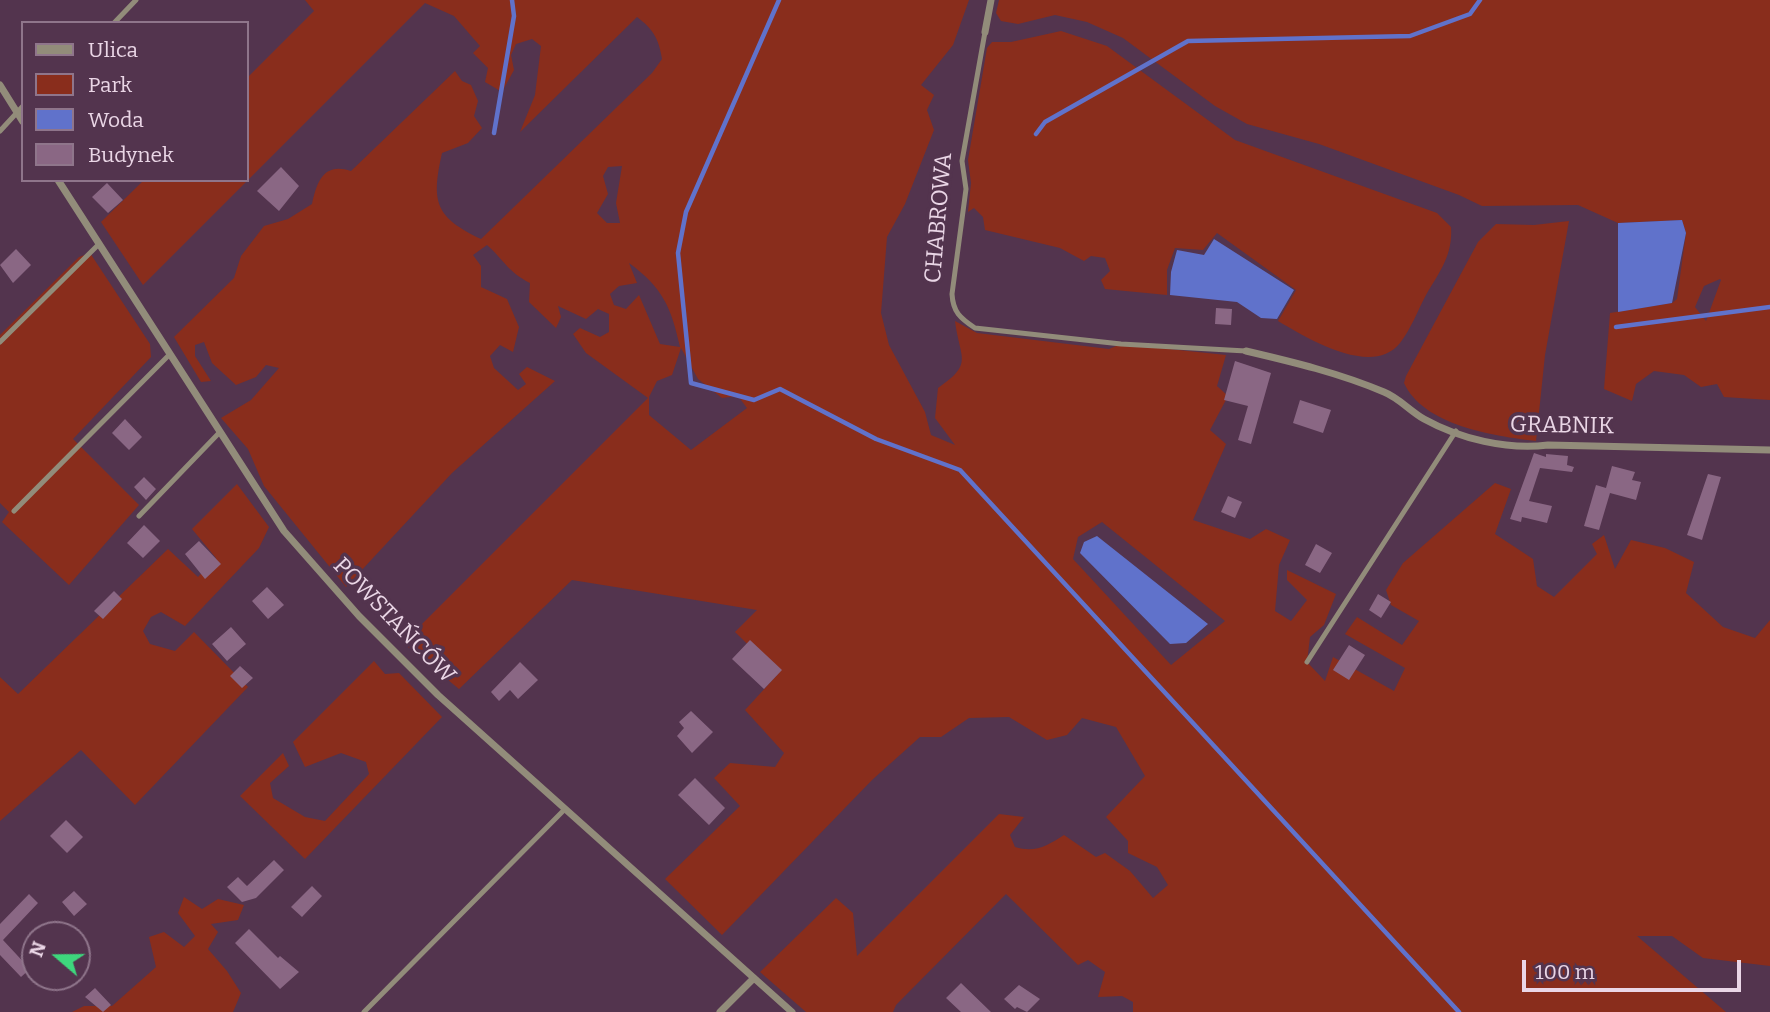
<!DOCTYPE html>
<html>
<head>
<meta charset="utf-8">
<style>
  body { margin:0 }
  #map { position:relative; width:1770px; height:1012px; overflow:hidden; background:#53344e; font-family:Bitter,serif }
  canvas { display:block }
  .legend { position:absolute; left:21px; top:21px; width:228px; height:161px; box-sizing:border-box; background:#53344e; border:2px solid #8f758b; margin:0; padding:9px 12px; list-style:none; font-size:21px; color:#ead6e6 }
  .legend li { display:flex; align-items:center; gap:14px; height:35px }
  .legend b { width:35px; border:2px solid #8f758b }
  .north { position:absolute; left:21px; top:921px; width:70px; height:70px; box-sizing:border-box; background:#53344e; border:2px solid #8f758b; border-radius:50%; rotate:290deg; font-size:19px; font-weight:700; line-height:28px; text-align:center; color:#ead6e6 }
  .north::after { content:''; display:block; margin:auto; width:24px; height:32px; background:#3ed77d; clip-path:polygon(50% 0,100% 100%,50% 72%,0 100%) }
  .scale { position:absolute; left:1522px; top:960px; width:219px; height:32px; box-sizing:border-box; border:4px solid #ead6e6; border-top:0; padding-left:9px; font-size:21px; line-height:24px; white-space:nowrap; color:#ead6e6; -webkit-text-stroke:5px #53344e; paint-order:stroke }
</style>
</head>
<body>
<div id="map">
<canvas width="1770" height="1012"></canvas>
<ul class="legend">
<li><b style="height:9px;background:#928c7a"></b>Ulica</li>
<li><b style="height:19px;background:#892d1c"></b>Park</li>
<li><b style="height:19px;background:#6072cb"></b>Woda</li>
<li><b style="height:19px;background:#8a6784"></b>Budynek</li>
</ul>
<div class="north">N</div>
<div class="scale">100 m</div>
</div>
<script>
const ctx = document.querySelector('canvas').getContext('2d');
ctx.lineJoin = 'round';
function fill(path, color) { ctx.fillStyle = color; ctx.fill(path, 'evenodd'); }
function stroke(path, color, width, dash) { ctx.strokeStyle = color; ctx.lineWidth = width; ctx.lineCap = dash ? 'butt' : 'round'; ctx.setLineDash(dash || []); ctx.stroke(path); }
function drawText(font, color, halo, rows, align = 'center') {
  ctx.font = font + ' Bitter,serif'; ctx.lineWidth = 7; ctx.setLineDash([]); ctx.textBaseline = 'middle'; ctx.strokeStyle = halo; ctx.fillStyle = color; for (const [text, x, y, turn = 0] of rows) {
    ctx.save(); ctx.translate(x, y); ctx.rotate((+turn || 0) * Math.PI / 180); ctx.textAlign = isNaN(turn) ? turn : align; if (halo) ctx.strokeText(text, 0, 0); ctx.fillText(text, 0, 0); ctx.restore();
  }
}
fill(new Path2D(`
  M305,0H969L953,45L921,85L934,95L927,110L934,130L905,204L887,237L881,313L889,345L925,412L931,435L955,445L935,418L938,388C974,363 960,360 955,321L977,333L1109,349L1121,344L1226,355L1217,386L1228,396L1210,430L1226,444L1193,520L1250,539L1266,529L1290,540L1279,565L1275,611L1291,621L1307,600L1287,580V570L1336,594L1324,625L1310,637L1307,662L1325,681L1333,657L1394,691L1405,668L1345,634L1357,617L1402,645L1419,621L1391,605L1386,590L1403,563L1495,483L1511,489L1495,534L1533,559L1537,586L1554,597L1597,554L1592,544L1604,535L1615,569L1631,540L1665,548L1694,562L1686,593L1723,627L1755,638L1770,620V966L1703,958L1672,936H1637L1726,1012H1133V1002L1122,996L1098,997L1105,972L1088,960L1078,965L1006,894L896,1005L893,1012H806L760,972L836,898L853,913L857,956L999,814L1024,817L1010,835L1015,847C1035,853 1047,846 1064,835L1096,857L1105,853L1130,871L1153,898L1168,885L1157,867L1128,853V841L1106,817L1145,776L1116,727L1082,718L1067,735L1047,740L1009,717L969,718L941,737H920L872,780L722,935L665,879L740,806L714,778L730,763L775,767L784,753L745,710L778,674L735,632L757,610L572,580L459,689L403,643L648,398L586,353L573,334L580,328L600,337L609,332V314L598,309L586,319L558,306L561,317L556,328L529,302L530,283C508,272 505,261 487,245L473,255L481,266V287L507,299L519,327L513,352L500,345L490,356L494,368L518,390L526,384L519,374L527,367L555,381L452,473L346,587L264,486L248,449L221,418L251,400L279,368L266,365L256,377L236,385L212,363L204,342L195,345V356L211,381L201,382L174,337L234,278L241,256L264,226L288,219L312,204C317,181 324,162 351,171L455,71L462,81L471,85L478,101L474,116L482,128L468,143L442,153C431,202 435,217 481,239L652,73L662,59C659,39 653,29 637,17L520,132L535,95L541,46L532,39L516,44L511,55L514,70L502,92L485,82L488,68L473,53L480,46L454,16L425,3L143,285L101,222L144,180H247V78L314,11ZM622,166L616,203L620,223H607L597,213L608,194L603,176L608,167ZM629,263C663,288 671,307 680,347L660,344L639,295L626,309L614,305L610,294L619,286L637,283ZM681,348L698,379L722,398L738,396L747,408L691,450L649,415V397L657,381L672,375ZM1102,522L1225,621L1171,665L1073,559L1078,537Z
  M999,0H1770V400L1724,397L1717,384L1701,387L1684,375L1654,371L1636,384L1632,401L1604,389L1610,313L1672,303L1677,299L1686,233L1682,220L1618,223L1578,205L1482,206L1459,195L1319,144L1247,124L1215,106L1123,38L1087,22L1055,15L1018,24L1001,21L996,13ZM1720,279L1721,280L1706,321L1695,307L1704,286Z
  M1061,31L1107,46L1235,140L1437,213L1451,227C1453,255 1440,271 1426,295C1418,310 1411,329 1400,343C1372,378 1307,338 1278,321L1296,290L1217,233L1203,250L1175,248L1167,270V295L1105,289L1101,280L1110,271L1105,258L1091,256L1084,261L1060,248L985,230L983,217L974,208L968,212L971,183L968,160L987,48L992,42H1011Z
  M1569,221L1545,355L1536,441C1493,436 1423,425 1404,383L1406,376L1478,242L1496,224L1534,225Z
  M90,253L150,344L151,357L73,439L139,505L69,585L2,522L9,512L0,503V335L79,257Z
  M237,484L269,527L259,548L185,626L161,612L151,617L143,631L150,644L175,651L194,632L248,687L135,805L81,750L0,821V677L18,694L168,549L198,577L216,558L192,529Z
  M374,661L385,674L399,673L442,717L305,859L240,796L283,753L289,766L270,783L273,798L305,817L325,821L369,774L366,762L341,753L305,767L293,742Z
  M184,897L202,909L218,899L244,905L238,920L211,924L218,932L208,949L227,971L241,993L233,1012H72L84,1006H112L156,967L149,937L164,932L184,947L195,936L178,913Z`), '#892d1c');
fill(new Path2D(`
  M1682,220L1686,233L1672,303L1618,312V223Z
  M1214,239L1294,290L1277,319L1261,318L1237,302L1170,295L1171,272L1177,250L1204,255Z
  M1097,536L1208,624L1186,643L1170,644L1080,553L1084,542Z`), '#6072cb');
stroke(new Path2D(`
  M779,0L686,212L678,253L691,383L754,400L780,389L876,439L960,470L1459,1012
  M494,133L514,16L512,0
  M1036,134L1045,122L1188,41L1410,36L1470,14L1480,0
  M1616,327L1770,307`), '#6072cb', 4.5);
fill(new Path2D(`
  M281,167L299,186L279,211L257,191Z
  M107,183L123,200L108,213L92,197Z
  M16,249L31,265L13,283L0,265Z
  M1216,308L1232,309L1231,325L1215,324Z
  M1235,361L1271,373L1251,444L1238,440L1248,406L1224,400Z
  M1300,400L1331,410L1323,433L1293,423Z
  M125,419L142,437L129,450L112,433Z
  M1534,453L1546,457V454L1568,456L1567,465L1574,467L1572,472L1540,468L1529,501L1552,506L1547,523L1522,517L1521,522L1510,519Z
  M1612,466L1635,472L1632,480L1641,482L1636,500L1610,493L1599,530L1584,526L1596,485L1606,488Z
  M1708,474L1721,477L1702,540L1687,535Z
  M144,477L156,489L146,500L134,487Z
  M1228,496L1242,502L1235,518L1221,512Z
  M144,525L160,541L143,558L127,543Z
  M199,541L221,564L205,579L185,554Z
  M1316,544L1332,553L1320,573L1305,565Z
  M267,587L284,605L268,619L252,601Z
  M114,591L122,599L103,619L94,611Z
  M1378,594L1391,602L1381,618L1369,610Z
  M231,627L246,644L227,661L212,644Z
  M750,640L782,670L764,689L732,659Z
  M1349,645L1365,655L1349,680L1333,670Z
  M520,662L538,680L518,699L510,690L499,701L491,692Z
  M240,666L253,678L242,688L230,676Z
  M691,711L713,732L692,753L677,736L684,728L679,722Z
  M695,778L725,808L709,825L678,795Z
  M66,820L83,837L67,853L50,836Z
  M274,860L284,870L256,898L242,902L227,887L238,877L247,886Z
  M312,886L322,896L302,917L291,907Z
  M74,891L87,904L74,916L62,902Z
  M29,894L38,903L3,940L30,969L21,977L0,955V924Z
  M249,929L278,958L280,956L299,972L280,989L235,943Z
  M961,983L991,1012H961L946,998Z
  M1019,985L1040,999L1027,1012L1017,1007L1015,1009L1004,999Z
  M95,988L111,1005L103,1012L85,997Z`), '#8a6784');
stroke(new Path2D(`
  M114,23L136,0
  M985,32L962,161L966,189L952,294C953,312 960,318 975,328L1121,344L1246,351
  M0,131L23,106
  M0,342L98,245
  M14,511L169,355
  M139,516L218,434
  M1307,662L1456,431
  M364,1012L565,809`), '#928c7a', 5);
stroke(new Path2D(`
  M985,32L991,0
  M0,85L23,122
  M58,180L284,531L359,616L438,695L792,1012
  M1246,351C1293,362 1339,373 1384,392C1399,398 1410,411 1424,419C1460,439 1507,450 1548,445L1770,450
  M720,1012L754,978`), '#928c7a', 7);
drawText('23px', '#ead6e6', '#53344e', [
  ["CHABROWA",939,218,-85],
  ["GRABNIK",1562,426,1],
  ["POWSTAŃCÓW",394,621,46]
]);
</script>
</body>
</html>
